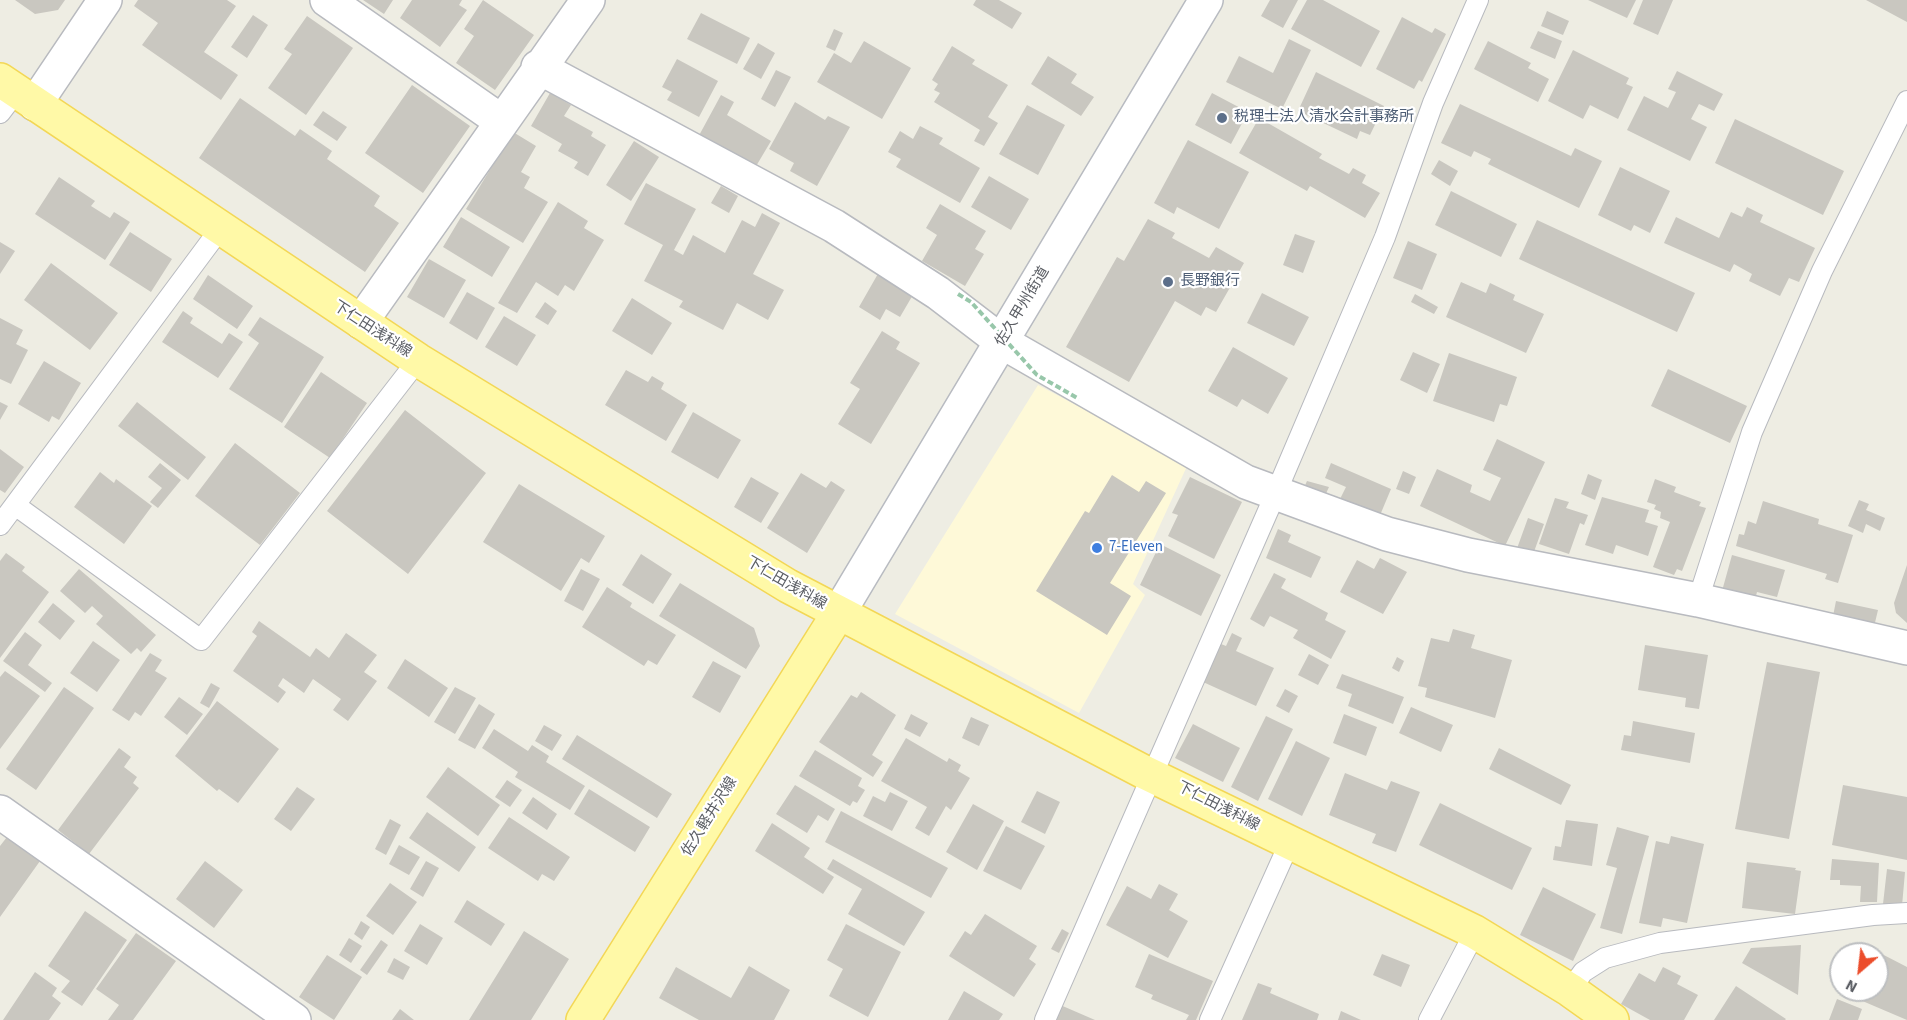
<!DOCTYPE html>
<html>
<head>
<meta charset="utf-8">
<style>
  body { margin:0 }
  #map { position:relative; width:1907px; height:1020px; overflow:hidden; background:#eeede3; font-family:"Source Sans 3",sans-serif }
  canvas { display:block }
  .north { position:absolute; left:1829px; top:942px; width:60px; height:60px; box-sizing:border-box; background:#fff; border:2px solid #bdbfc1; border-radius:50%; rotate:208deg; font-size:16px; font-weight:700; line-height:24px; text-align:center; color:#5b5e64 }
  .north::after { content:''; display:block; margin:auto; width:21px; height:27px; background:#ec4d2b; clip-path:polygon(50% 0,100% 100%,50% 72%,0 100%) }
</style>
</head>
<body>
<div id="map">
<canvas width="1907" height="1020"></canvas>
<div class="north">N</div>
</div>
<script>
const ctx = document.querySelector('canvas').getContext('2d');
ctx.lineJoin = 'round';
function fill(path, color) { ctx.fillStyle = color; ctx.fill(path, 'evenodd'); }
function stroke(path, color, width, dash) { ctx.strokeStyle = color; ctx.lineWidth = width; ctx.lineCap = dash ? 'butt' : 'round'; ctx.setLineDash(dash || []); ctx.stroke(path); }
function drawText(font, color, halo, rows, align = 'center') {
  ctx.font = font + ' "Source Sans 3","Noto Sans JP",sans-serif'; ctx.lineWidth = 4.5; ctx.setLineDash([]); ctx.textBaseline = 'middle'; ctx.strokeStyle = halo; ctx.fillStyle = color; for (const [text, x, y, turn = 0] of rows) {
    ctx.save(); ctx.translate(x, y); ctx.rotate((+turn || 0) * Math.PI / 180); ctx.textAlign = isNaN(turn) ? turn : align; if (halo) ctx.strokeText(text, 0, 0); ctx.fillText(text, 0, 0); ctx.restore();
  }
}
fill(new Path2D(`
  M1038,385L1188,464L1133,584L1145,595L1079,713L895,614Z`), '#fef9d8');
fill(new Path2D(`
  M15,0H65L58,10L35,14Z
  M138,0H227L236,6L204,52L238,75L221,100L142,45L158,23L134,6Z
  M363,0H393L384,14Z
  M412,0H462L459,5L467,10L440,47L400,18Z
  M483,0L534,35L495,90L456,63L474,36L464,29Z
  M976,0H999L1022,13L1012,29L973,5Z
  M1270,0H1298L1283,28L1261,16Z
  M1307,0H1323L1380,31L1361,67L1291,29Z
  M1588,0H1636L1627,18Z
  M1643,0H1673L1658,35L1633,24Z
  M1866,0H1907V22Z
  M1547,11L1569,21L1563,35L1541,26Z
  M701,13L750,38L737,64L687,39Z
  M253,15L268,25L247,58L231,47Z
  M307,16L353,48L306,115L268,88L292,54L284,49Z
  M1402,17L1432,33L1435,28L1446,34L1422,82L1419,80L1414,89L1376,69Z
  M834,29L843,33L835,51L826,47Z
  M1538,31L1562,41L1555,59L1530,48Z
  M1289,39L1311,50L1282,109L1226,82L1239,56L1273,73Z
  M864,41L911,68L882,119L817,82L834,53L851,63Z
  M1488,41L1531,63L1528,68L1549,79L1538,102L1474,69Z
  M758,43L775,53L761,79L743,69Z
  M952,46L975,60L972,64L1008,85L988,117L998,123L984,146L974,141L980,130L934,102L940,93L934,90L938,84L932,80Z
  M1573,50L1629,78L1626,84L1633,87L1618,119L1590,105L1583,119L1548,101Z
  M1048,56L1077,74L1071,83L1094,97L1081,116L1031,84Z
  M677,59L718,81L699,117L667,100L672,92L662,87Z
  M776,70L791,77L775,107L761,99Z
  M1677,71L1723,94L1714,111L1699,104L1691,119L1707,127L1690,161L1627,130L1644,96L1668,108L1676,92L1668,89Z
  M1316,72L1384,106L1370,135L1360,131L1357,139L1298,111Z
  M412,85L470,126L423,193L365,153Z
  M550,93L571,105L564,116L593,132L591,136L606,145L588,176L574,168L578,162L558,151L562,144L531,126Z
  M1212,93L1248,112L1231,144L1195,125Z
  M721,95L734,102L727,115L771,141L752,173L696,141Z
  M240,98L295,136L300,129L332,151L327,159L380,196L374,206L399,223L365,272L199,158Z
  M795,102L825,120L828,116L850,127L817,186L790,171L794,163L769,149Z
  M1460,104L1571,156L1575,148L1602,161L1579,208L1488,164L1491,159L1474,151L1471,157L1441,143Z
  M1027,105L1065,125L1038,175L999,154Z
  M323,111L347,127L337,141L313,125Z
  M1259,118L1322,154L1319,158L1349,174L1353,168L1366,175L1362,183L1380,193L1365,218L1310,186L1307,191L1239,153Z
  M1735,119L1844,171L1823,215L1715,163Z
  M920,126L943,138L939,144L980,168L960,203L896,167L901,159L888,152L900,131L913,139Z
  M513,132L536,146L521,172L530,177L524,188L548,202L523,243L466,209Z
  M1188,140L1249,172L1219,229L1177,207L1174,214L1154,203Z
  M634,141L659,157L631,201L606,185Z
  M1439,160L1458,171L1450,186L1431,174Z
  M1620,167L1670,191L1650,233L1634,225L1631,231L1598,215Z
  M989,176L1029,199L1011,230L971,207Z
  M59,177L95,201L91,206L110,218L114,212L130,222L105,260L35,214Z
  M646,183L696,209L674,250L683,255L693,235L725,253L742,220L755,227L762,213L780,223L753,274L784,290L768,320L737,303L723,330L679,307L683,301L644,281L663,245L624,224Z
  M721,186L738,196L729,213L711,203Z
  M1451,191L1517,224L1501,257L1435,225Z
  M558,202L588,221L584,228L604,240L574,291L565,285L558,296L536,282L517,313L498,303Z
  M940,204L986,231L975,249L984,254L965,286L922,261L937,235L926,228Z
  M1747,207L1763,215L1760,222L1815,248L1799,282L1789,278L1780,296L1749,281L1752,274L1734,264L1730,272L1664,243L1676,217L1719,238L1731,212L1742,217Z
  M461,217L510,247L492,277L443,247Z
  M1148,219L1175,233L1172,238L1209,258L1216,247L1244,263L1216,312L1206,307L1201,316L1175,301L1129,382L1066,347L1117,257L1124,261Z
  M1537,220L1695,293L1677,332L1519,259Z
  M130,232L172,259L151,292L109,265Z
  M1295,234L1315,241L1303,273L1283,265Z
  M1408,241L1437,254L1422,290L1393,278Z
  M0,242L15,251L0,274Z
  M429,259L466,280L444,318L407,297Z
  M51,263L118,313L90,350L24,300Z
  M879,272L914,293L900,317L886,309L880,320L859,307Z
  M208,275L253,306L237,329L193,299Z
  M1461,282L1486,293L1490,283L1515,295L1513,300L1544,314L1526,353L1446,317Z
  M467,292L495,308L477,340L449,323Z
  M1262,293L1309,317L1294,346L1247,323Z
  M1415,294L1438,307L1434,314L1411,302Z
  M632,298L672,323L652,355L612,331Z
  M545,302L557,311L548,325L535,317Z
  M183,311L193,318L190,323L222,344L229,333L243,342L218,378L162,342Z
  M504,316L536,335L517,366L485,347Z
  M260,317L324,357L282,423L229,389L259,343L248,335Z
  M0,318L23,330L16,344L28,350L11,384L0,379Z
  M882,331L900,342L896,349L920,363L871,444L838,424L860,389L850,383Z
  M1233,347L1288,378L1268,414L1242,399L1237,407L1208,391Z
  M1413,352L1440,364L1427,393L1400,380Z
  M1449,353L1517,377L1507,406L1500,404L1494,422L1433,401Z
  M44,361L81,383L59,420L52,416L49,422L18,404Z
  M1668,369L1747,406L1730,443L1651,406Z
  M626,370L648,382L652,376L664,383L661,389L687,405L666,441L605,405Z
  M321,372L367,403L330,458L284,427Z
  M0,402L8,406L0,420Z
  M137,402L206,457L188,480L118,426Z
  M405,410L486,473L408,574L327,511Z
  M693,412L741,440L718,479L671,452Z
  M1497,439L1545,462L1505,546L1420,506L1437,469L1472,485L1470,492L1490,501L1501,478L1483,470Z
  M235,443L300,493L260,545L195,496Z
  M0,449L24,467L5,493L0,490Z
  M160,463L181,480L158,508L150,502L162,488L148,477Z
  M1331,463L1391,489L1378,520L1338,503L1346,487L1325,478Z
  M1403,471L1416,477L1409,494L1396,489Z
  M100,472L114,483L116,479L152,506L124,544L74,507Z
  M801,473L826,488L831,481L845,490L807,553L767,528Z
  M1588,474L1602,480L1595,500L1581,494Z
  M1112,475L1139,492L1146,481L1166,493L1110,583L1131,596L1107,635L1036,591L1085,511L1089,513Z
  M751,477L779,493L761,523L734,507Z
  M1190,477L1242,502L1214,559L1168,536L1178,515L1172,513Z
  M1655,479L1676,487L1674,492L1701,502L1699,506L1706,508L1682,571L1677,569L1674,575L1653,567L1670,522L1660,518L1661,512L1654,509L1656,505L1647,502Z
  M1307,481L1329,487L1322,502L1302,492Z
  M519,484L605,536L589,563L581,558L561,591L483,542Z
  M1602,497L1649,510L1645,522L1658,526L1648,556L1616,545L1613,554L1585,545Z
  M1555,498L1569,502L1566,508L1588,515L1584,525L1580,523L1569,554L1539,544Z
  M1859,500L1869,504L1866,510L1885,518L1880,531L1866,524L1863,533L1848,526Z
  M1763,501L1819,519L1818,524L1853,535L1838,583L1825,579L1827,574L1736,546L1739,534L1744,535L1748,521L1756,524Z
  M1528,518L1544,524L1531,560L1515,554Z
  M1278,529L1291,535L1288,542L1321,557L1311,578L1266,558Z
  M1160,544L1221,575L1201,616L1140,585Z
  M6,553L25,567L22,571L49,592L0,658V561Z
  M641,554L672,574L653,604L622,585Z
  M1732,555L1785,570L1777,597L1757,592L1755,600L1722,591Z
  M1380,558L1407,572L1383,614L1340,592L1357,560L1374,569Z
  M1907,565V623L1896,613L1894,603Z
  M79,569L156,635L141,652L137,648L131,654L96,624L103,616L92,606L85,613L60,591Z
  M581,569L600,579L583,611L564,601Z
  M1274,573L1286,579L1281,588L1328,613L1325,620L1346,631L1331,659L1293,638L1298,630L1270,616L1264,627L1250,619Z
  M680,583L754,628L760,646L746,669L659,616Z
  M607,587L632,603L630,607L676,635L657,665L648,660L644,666L582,627Z
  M1836,601L1878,610L1873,631L1832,621Z
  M53,603L75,621L60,640L38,622Z
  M259,621L310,657L316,648L329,658L346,633L377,655L364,672L377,681L348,721L333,710L341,699L313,679L304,693L283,678L278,686L286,692L278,703L233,671L257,636L252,632Z
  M1453,629L1475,635L1471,648L1512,660L1495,718L1425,697L1427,688L1418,686L1431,638L1449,642Z
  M25,632L42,645L28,665L52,683L45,692L3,661Z
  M1232,633L1242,638L1236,651L1274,668L1256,706L1203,682L1221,644L1226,646Z
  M93,641L120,660L97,692L70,673Z
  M1645,645L1708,655L1699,709L1685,707L1686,698L1638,690Z
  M150,653L162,660L155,671L167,678L141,716L135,712L129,721L112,710Z
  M1309,654L1329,665L1318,685L1298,675Z
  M1397,657L1404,661L1399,672L1392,668Z
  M405,659L448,688L429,717L387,688Z
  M713,661L741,676L720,713L692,697Z
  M1767,662L1820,672L1789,839L1735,829Z
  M5,671L40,696L0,749V677Z
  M1342,674L1404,697L1393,724L1348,706L1352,694L1336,688Z
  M211,683L220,688L209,708L200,703Z
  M64,687L94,708L36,790L6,769Z
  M455,687L476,698L455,734L434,722Z
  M1285,689L1298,696L1289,713L1276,706Z
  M861,692L896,715L872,755L883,762L873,777L819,742L851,695L857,698Z
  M179,697L203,714L187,735L164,717Z
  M217,701L279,749L238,803L219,789L217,791L175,756Z
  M479,704L495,714L475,749L458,740Z
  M1411,707L1453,725L1441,752L1399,733Z
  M911,714L928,723L920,737L904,729Z
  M1344,714L1377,727L1366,756L1333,743Z
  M1266,716L1293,729L1258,801L1231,787Z
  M971,717L989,725L979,746L962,738Z
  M1633,721L1695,733L1690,763L1621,750L1624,735L1631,736Z
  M1193,724L1240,748L1223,782L1175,758Z
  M544,725L562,735L552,751L535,741Z
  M494,729L528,751L532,745L549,756L546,762L585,786L570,810L515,777L518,772L482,748Z
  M577,735L672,794L657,818L562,759Z
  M906,738L947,762L949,758L961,765L958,771L970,778L951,810L946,806L929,836L915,828L927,807L881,781Z
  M1296,741L1330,758L1302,816L1268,799Z
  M119,748L131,757L124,767L137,777L133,783L139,788L89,854L58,830Z
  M1499,748L1571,785L1561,805L1489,769Z
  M815,750L862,778L858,786L865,790L857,803L853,801L850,806L799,776Z
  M448,767L500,805L478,836L426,797Z
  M1345,773L1387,790L1391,781L1420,792L1396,852L1372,843L1376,834L1329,815Z
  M507,780L522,790L510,807L495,797Z
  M795,785L835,809L828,821L818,815L807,833L776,814Z
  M1843,785L1907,797V860L1832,845Z
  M297,787L315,799L291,831L274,819Z
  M589,789L650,827L635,852L574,814Z
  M1037,791L1060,802L1045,834L1021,822Z
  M890,792L908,801L892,831L863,816L873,796L885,802Z
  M533,797L557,814L547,830L522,813Z
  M1440,803L1532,848L1512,890L1419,845Z
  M973,804L1004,821L977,870L946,852Z
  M841,811L948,868L931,898L825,842Z
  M427,812L476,847L459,872L409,838Z
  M509,817L570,857L554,881L542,874L538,881L488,848Z
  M390,819L401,825L386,855L375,849Z
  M1566,820L1598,824L1592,866L1553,860L1555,846L1561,847Z
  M772,823L810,848L804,857L834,877L823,894L755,851Z
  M1006,826L1045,846L1021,890L983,871Z
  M1617,827L1649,836L1622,934L1600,928L1617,868L1606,865Z
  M1671,836L1704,844L1687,923L1663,918L1661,927L1639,923L1656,841L1669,844Z
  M7,837L40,861L0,917V846Z
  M399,845L420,857L409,875L389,864Z
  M833,859L925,912L904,946L848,914L862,889L827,869Z
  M1832,859L1879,863L1877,902H1860L1861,886L1840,885V880H1830Z
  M205,861L243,890L214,928L176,899Z
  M426,861L439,868L423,897L410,889Z
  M1747,862L1796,868L1795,870L1801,871L1795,914L1742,908Z
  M1887,869L1905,872L1902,906L1883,904Z
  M390,883L417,902L393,935L366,916Z
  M1159,884L1178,894L1169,910L1188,921L1168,958L1106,925L1127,886L1151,899Z
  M1543,887L1596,914L1573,961L1520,935Z
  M467,900L505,924L491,946L454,922Z
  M85,911L127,940L82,1006L61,992L70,981L48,966Z
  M985,914L1037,946L1029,959L1036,964L1014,997L949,956L965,931L971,935Z
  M361,921L370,927L362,940L354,934Z
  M420,924L443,938L427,965L404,951Z
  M846,924L901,952L868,1017L829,996L843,969L827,960Z
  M1062,929L1069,933L1059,953L1051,949Z
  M524,931L569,959L531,1020H469Z
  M136,933L176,961L133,1020H108L119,1005L96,989Z
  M349,938L362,946L351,963L339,955Z
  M381,940L388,945L367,975L360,970Z
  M1801,945L1798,995L1742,963L1751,948Z
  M1878,952L1907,967V1020L1846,994L1848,990H1877Z
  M1149,954L1213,981L1196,1020H1186L1189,1015L1151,999L1153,995L1135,987Z
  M1382,954L1410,965L1401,987L1373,975Z
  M327,955L362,977L334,1020L299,997Z
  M394,958L410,967L403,980L387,972Z
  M749,966L790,990L774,1020H699L659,998L676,967L731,998Z
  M1663,967L1681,976L1677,984L1698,995L1684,1020H1650L1621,1004L1639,973L1655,982Z
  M35,972L57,988L52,996L61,1003L49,1020H3Z
  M1258,983L1272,988L1270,993L1319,1014L1317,1020H1242Z
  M1736,986L1786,1019L1785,1020H1714Z
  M964,991L1003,1014L999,1020H948Z
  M1837,999L1862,1009L1858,1020H1829Z
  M1058,1004L1095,1020H1051Z
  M400,1009L414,1020H392Z
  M1341,1011L1361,1020H1338Z`), '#c9c7c0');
const service = new Path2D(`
  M0,113L16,92
  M15,505L201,640L418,360
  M0,525L220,229
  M1698,600L1752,432L1822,271L1907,101
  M1570,990L1583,972L1605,958L1660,943L1873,915L1907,913
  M1045,1020L1275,495L1385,237L1433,103L1478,0
  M1210,1020L1289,844
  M1429,1020L1475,932`);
const minor = new Path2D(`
  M327,0L501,121
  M538,67L834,226L938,293L1002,342L1246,482L1387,534L1468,555L1698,600L1907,648
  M35,104L105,0
  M361,322L588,0
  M0,812L294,1020`);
const secondary = new Path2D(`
  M838,614L1206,0`);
const primary = new Path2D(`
  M0,80L418,360L788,586L1144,772L1475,932L1570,990L1612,1020
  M583,1020L838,614`);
stroke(service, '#b8babf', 22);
stroke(minor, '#b8babf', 36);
stroke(secondary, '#b8bbc1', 36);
stroke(primary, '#f3d756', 36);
stroke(service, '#fff', 20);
stroke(minor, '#fff', 33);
stroke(secondary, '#fff', 33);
stroke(primary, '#fff9a7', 33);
stroke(new Path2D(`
  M958,294L971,302L1037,375L1079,399`), '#98c7aa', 4, [6, 3]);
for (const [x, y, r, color] of [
  [1222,118,6,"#5c6f8a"],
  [1168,282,6,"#5c6f8a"],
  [1097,548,6,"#3f7fe0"]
]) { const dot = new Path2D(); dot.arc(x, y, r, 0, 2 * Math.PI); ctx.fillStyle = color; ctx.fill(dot); stroke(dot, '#fff', 2); }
drawText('15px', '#4e5e75', '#fff', [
  ["税理士法人清水会計事務所",1234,118],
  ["長野銀行",1180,282]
], 'left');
drawText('15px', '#5b5e64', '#fff', [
  ["佐久甲州街道",1023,307,-59],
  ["下仁田浅科線",372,330,33],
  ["下仁田浅科線",786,584,30],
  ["下仁田浅科線",1218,807,27],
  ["佐久軽井沢線",710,817,-58]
]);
drawText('15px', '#366cbe', '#fff', [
  ["7-Eleven",1109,548]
], 'left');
</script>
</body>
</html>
